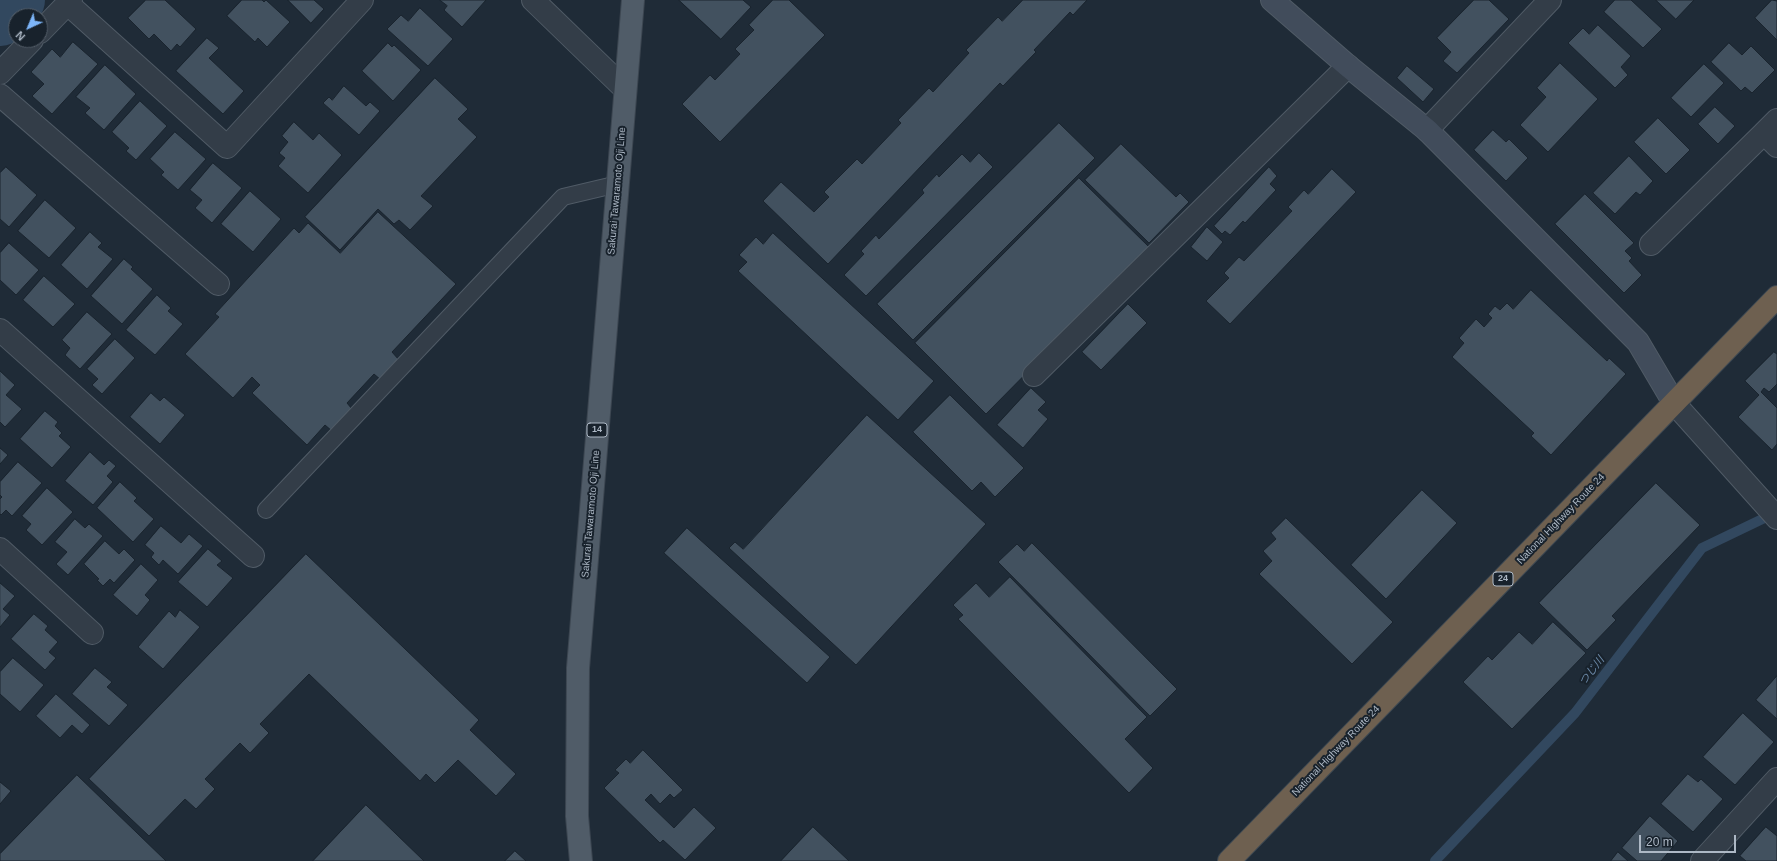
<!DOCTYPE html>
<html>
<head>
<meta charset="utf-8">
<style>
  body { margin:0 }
  #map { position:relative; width:1777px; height:861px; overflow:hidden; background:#1f2b37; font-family:Helvetica,sans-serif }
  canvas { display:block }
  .north { position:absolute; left:8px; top:8px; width:40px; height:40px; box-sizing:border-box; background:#18222c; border:1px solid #545e69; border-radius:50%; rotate:224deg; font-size:11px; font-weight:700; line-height:16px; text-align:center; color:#adb8c5 }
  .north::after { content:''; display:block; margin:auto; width:14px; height:18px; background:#7db6fa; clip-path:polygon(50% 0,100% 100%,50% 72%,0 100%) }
  .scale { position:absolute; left:1639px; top:835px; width:97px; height:18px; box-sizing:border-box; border:2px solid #adb8c5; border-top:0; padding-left:5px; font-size:12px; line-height:14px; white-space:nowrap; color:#adb8c5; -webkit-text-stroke:3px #18222c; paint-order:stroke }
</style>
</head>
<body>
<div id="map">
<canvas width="1777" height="861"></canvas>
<div class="north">N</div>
<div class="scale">20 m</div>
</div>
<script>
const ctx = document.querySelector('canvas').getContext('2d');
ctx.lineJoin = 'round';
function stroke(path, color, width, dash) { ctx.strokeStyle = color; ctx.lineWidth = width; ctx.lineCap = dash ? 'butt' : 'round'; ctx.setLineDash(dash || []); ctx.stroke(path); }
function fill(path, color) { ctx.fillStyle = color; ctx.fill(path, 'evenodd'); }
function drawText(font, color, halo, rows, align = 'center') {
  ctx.font = font + ' Helvetica,"Noto Sans JP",sans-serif'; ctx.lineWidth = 4; ctx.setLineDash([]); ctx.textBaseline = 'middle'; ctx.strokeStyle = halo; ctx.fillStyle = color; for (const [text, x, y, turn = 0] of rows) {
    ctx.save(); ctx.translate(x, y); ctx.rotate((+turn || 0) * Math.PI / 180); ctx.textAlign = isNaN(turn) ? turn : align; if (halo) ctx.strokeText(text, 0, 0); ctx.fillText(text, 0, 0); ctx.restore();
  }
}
stroke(new Path2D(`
  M1435,861L1575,713L1702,548L1775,513`), '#32485f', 10);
stroke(new Path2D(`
  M0,17L16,0`), '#32485f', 58);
const building = new Path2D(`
  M146,0H165L196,29L180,47L177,44L171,51L154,34L149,39L128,18Z
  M242,0H262L264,2L266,0L290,22L267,47L258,38L255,42L227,16Z
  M288,0H314L324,9L311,23Z
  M440,0H486L462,27L444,10L447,6Z
  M679,0H743L751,7L721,39Z
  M773,0H789L825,35L720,142L682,104L710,75L715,80L740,54L735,49L754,30L749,25Z
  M1023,0H1087L1073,15L1070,12L1034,50L1036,52L1003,86L1000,83L828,264L763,201L781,182L814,212L829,197L824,192L857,159L862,164L901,123L898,120L929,88L933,92L969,53L966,50L998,17L1002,21Z
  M1474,0H1489L1509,19L1457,73L1443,61L1451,52L1437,38Z
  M1615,0H1631L1662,29L1643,48L1604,12Z
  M1656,0H1694L1676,19Z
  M1772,0L1777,1V40L1755,18Z
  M420,8L453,39L428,66L387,29L401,15L408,21Z
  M1598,25L1631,56L1621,67L1628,75L1615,88L1568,43L1583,28L1589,34Z
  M207,38L219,48L209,58L244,91L223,114L176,71Z
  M73,42L98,64L52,114L32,96L44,84L31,72L52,49L60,57Z
  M388,43L392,47L394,45L421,70L393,101L362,71Z
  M1729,43L1742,55L1751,46L1775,70L1752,93L1745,87L1741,91L1711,62Z
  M1560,63L1598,99L1548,152L1520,125L1546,97L1537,88Z
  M1704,64L1724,83L1691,117L1671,98Z
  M105,65L136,94L104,130L85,113L90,108L76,97Z
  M1407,66L1434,89L1423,102L1397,78Z
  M435,78L468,109L458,119L477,137L421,196L433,206L410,230L399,220L394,224L378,209L340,250L305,217Z
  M344,86L366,106L370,102L380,111L359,135L323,103L329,97L332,100Z
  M140,101L167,126L136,160L126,151L129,148L112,132Z
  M1715,107L1735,126L1718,144L1698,124Z
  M1658,118L1690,150L1666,174L1634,142Z
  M294,122L313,140L319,133L342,155L308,193L278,166L285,158L279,153L288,142L282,136Z
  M1059,123L1095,158L913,340L877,304Z
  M1493,130L1506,142L1509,139L1528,158L1506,181L1474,150Z
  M175,132L206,159L178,190L161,175L164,172L150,159Z
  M1121,144L1176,197L1180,193L1189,202L1149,243L1085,180Z
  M979,153L993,167L866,296L844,275L864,254L861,251L876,235L879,239L924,193L922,190L937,174L939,177L962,154L970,162Z
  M1629,156L1653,181L1640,195L1636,192L1615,214L1593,193Z
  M213,163L242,188L212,223L195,208L202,200L190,190Z
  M6,167L37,195L9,227L0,219V173Z
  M1269,167L1277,176L1270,184L1276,190L1245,223L1243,221L1230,235L1225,231L1222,234L1214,226Z
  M1332,169L1356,192L1230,324L1206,301L1229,278L1224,273L1239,257L1244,261L1292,211L1288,207L1304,190L1308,194Z
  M1079,178L1150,248L986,414L915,343Z
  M250,191L281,219L253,252L221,224Z
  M1585,194L1634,243L1625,251L1632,258L1629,261L1642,275L1624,293L1555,224Z
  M45,200L76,228L49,258L18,231Z
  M378,212L456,284L392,352L399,360L381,380L374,374L347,403L352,409L332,431L325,425L307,445L252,393L260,385L252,377L233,398L185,354L219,317L215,314L294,228L299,233L308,223L340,253Z
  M1207,227L1223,242L1207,261L1191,247Z
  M90,232L102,243L98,247L113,259L87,289L61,265Z
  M773,233L934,381L898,420L738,271L747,262L739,255L756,237L763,244Z
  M9,243L39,270L16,295L0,280V253Z
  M124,259L133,267L131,269L153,289L122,324L91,296Z
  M44,276L75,304L53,327L23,300Z
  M1531,290L1607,361L1609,358L1626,374L1551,455L1531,436L1534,433L1452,357L1464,343L1459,338L1476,319L1484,327L1492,318L1488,314L1495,306L1500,310L1507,303L1513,309Z
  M157,295L171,308L168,311L183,324L155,355L126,330Z
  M1128,304L1147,323L1101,370L1082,352Z
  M87,312L112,334L80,369L65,355L70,348L62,340Z
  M115,339L135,358L102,394L92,385L98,379L87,369Z
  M1774,352L1777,354V384L1769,392L1764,388L1761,392L1777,408V444L1772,450L1738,417L1759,395L1745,381Z
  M0,371L15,385L6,395L22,409L5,427L0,422Z
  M1031,388L1046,402L1038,410L1048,419L1023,448L997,425Z
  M151,393L160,401L164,397L185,415L160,444L130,417Z
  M950,395L1024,468L995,497L981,482L972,491L913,432Z
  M45,411L58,422L55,426L62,433L59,436L71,447L52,468L20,439Z
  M867,415L986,524L856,665L729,548L735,542L743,549Z
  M0,448L8,455L0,464Z
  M90,452L104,465L109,460L116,466L107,476L113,482L93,505L65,481Z
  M18,462L42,483L12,516L6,510L1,515L0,514V499L2,497L0,495V482Z
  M120,482L137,498L134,501L154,519L133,542L97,508Z
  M1656,483L1700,525L1612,616L1616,620L1587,650L1539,603Z
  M47,488L73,512L42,545L26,530L31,524L22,516Z
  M1422,490L1457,523L1386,599L1351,565Z
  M1286,518L1393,622L1352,664L1259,574L1272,561L1263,551L1276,539L1271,533Z
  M75,519L85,528L89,524L103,536L68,575L56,564L67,552L55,542Z
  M161,526L181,543L189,534L203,546L178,574L163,560L159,565L151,557L154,553L145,545Z
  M687,528L830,657L807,683L664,553Z
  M105,541L119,554L124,549L135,560L114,583L110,579L103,586L97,580L99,579L84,564Z
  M1032,543L1177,689L1150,716L998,562L1017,544L1024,551Z
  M208,549L222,561L217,565L233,578L207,607L178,582Z
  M306,554L479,720L470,730L516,774L496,796L458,760L435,783L426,774L420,781L309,674L260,724L269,733L250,753L240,743L205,779L215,789L196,809L185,799L149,836L89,779Z
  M141,564L158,580L145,595L150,600L137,616L113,595Z
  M1010,577L1147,717L1125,739L1153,768L1129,793L958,619L963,615L953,605L976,583L989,597Z
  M0,583L15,596L3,609L10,615L0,627Z
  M180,610L200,627L163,669L138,647L169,611L175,617Z
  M34,614L48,626L45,630L58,642L49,652L56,658L45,670L11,639Z
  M1553,622L1586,653L1512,729L1463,682L1488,656L1492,660L1519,632L1532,644Z
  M13,658L44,685L20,712L0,694V672Z
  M95,668L112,682L107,687L128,705L109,726L72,694Z
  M1777,676V719L1756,700Z
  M56,694L90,725L82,734L72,725L60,738L36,716Z
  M1743,713L1774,742L1735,785L1703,757Z
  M643,750L683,790L674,798L670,794L660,804L651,794L645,800L674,828L694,807L716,828L685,860L663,840L660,843L604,788L619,773L615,770L626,759L630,763Z
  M1688,774L1698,782L1701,779L1723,799L1693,832L1661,804Z
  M77,775L166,861H0V854Z
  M0,782L11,791L0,804Z
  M366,805L424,861H313Z
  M1650,816L1678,841L1661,861H1637L1622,848Z
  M813,827L849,861H781Z
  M1766,827L1777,836V861H1746L1740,856Z
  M515,851L526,861H505Z
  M1618,852L1628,861H1611Z`);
fill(building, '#42515f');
stroke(building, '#1a242e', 1);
const lane = new Path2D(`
  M266,510L563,197L618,184`);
const street = new Path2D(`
  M533,0L625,89
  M67,3L227,147L362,0
  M40,32L71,0
  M0,73L32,40
  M0,95L218,284
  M1777,120L1764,133L1777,146
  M1427,130L1550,0
  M1651,244L1764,133
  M0,330L253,556
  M1034,375L1348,66
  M1674,403L1777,518
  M0,549L92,633
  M1702,861L1777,779`);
const secondary = new Path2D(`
  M1272,0L1348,66L1427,130L1638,342L1674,403`);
const primary = new Path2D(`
  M581,861L577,816L578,668L633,0`);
const highway = new Path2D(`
  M1229,861L1777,297`);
stroke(lane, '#505b66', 18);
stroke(street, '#505b66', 24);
stroke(secondary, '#505b66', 24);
stroke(primary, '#3c4651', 24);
stroke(highway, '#3d4852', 24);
stroke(lane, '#333d48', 16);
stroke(street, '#333d48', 22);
stroke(secondary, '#414c5b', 22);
stroke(primary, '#505c68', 22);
stroke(highway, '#6e6050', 22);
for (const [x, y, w] of [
  [597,430,20],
  [1503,579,20]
]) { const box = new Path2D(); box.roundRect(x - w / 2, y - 7, w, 14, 3); ctx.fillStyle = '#18222c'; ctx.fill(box); stroke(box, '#adb8c5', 1); }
drawText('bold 9px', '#adb8c5', null, [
  ["14",597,430],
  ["24",1503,579]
]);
drawText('10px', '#adb8c5', '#18222c', [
  ["Sakurai Tawaramoto Oji Line",617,191,-85],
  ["Sakurai Tawaramoto Oji Line",591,514,-85],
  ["National Highway Route 24",1561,519,-46],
  ["National Highway Route 24",1336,751,-46]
]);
drawText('italic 11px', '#6d8baa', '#18222c', [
  ["つじ川",1592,671,-52]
]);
</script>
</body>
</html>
